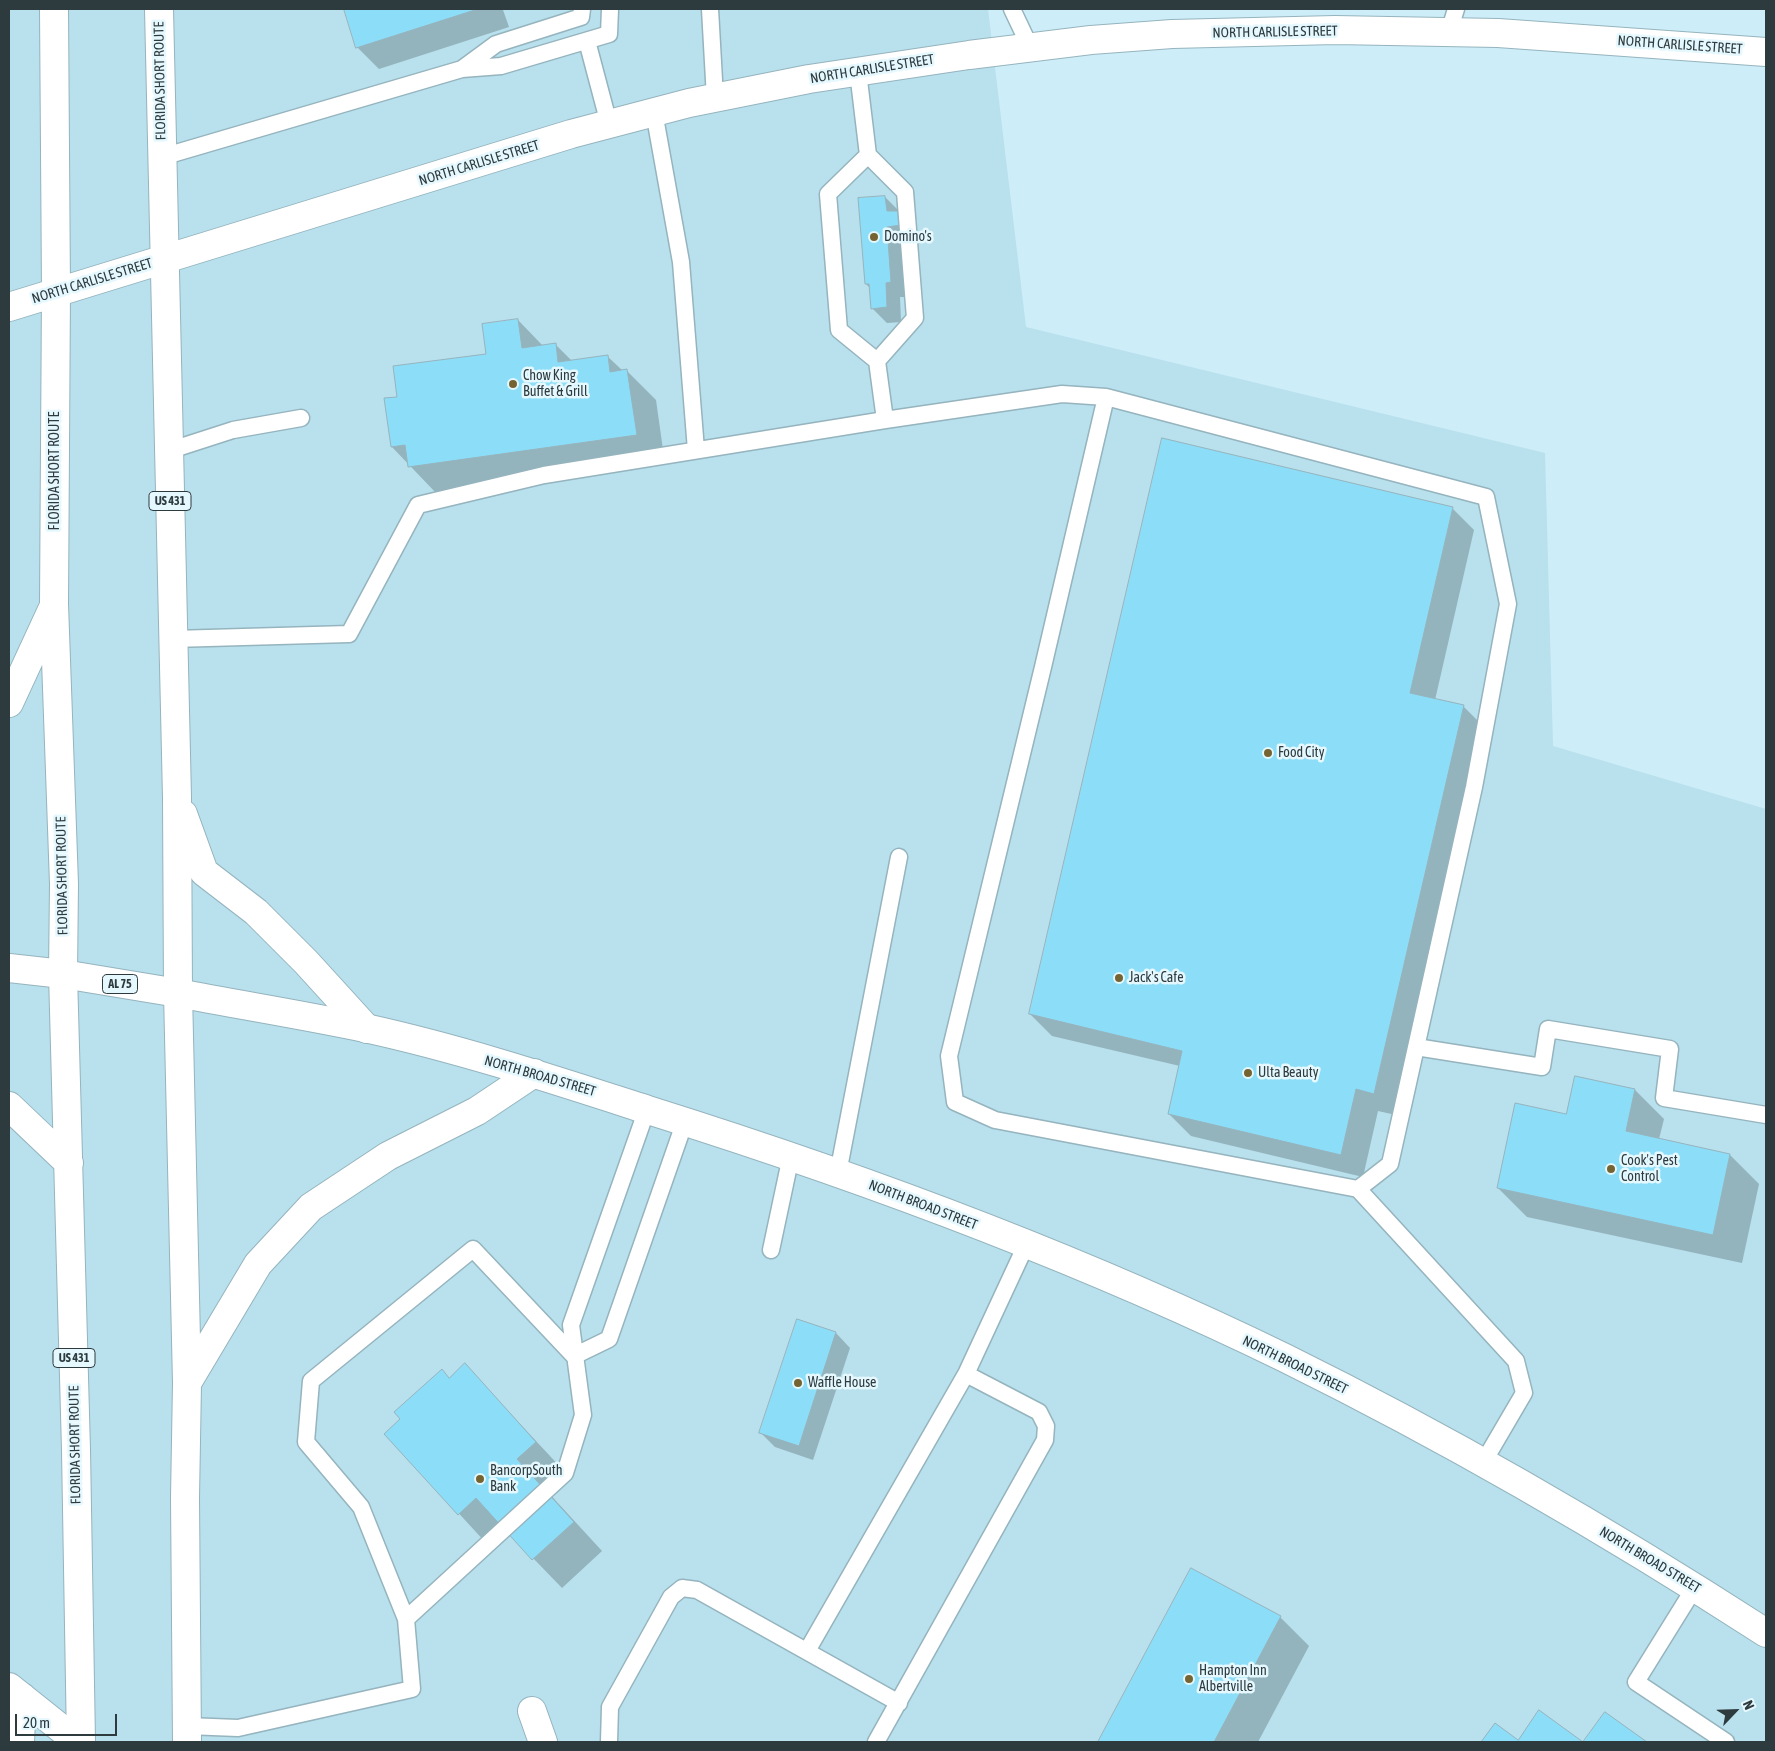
<!DOCTYPE html>
<html>
<head>
<meta charset="utf-8">
<style>
  body { margin:0 }
  #map { position:relative; width:1775px; height:1751px; overflow:hidden; background:#cdedf8; font-family:"Asap Condensed",sans-serif }
  canvas { display:block }
  .frame { position:absolute; inset:0; border:10px solid #2d3a3e; pointer-events:none }
  .north { position:absolute; left:1710px; top:1686px; width:50px; height:50px; -webkit-text-stroke:4px #e5f8fe; paint-order:stroke; rotate:66deg; font-size:14px; font-weight:700; line-height:20px; text-align:center; color:#2d3a3e }
  .north::after { content:''; display:block; margin:auto; width:18px; height:22px; background:#2d3a3e; clip-path:polygon(50% 0,100% 100%,50% 72%,0 100%) }
  .scale { position:absolute; left:15px; top:1714px; width:102px; height:22px; box-sizing:border-box; border:2px solid #2d3a3e; border-top:0; padding-left:6px; font-size:15px; line-height:18px; white-space:nowrap; color:#2d3a3e; -webkit-text-stroke:4px #e5f8fe; paint-order:stroke }
</style>
</head>
<body>
<div id="map">
<canvas width="1775" height="1751"></canvas>
<div class="frame"></div>
<div class="north">N</div>
<div class="scale">20 m</div>
</div>
<script>
const ctx = document.querySelector('canvas').getContext('2d');
ctx.lineJoin = 'round';
function fill(path, color) { ctx.fillStyle = color; ctx.fill(path, 'evenodd'); }
function stroke(path, color, width, dash) { ctx.strokeStyle = color; ctx.lineWidth = width; ctx.lineCap = dash ? 'butt' : 'round'; ctx.setLineDash(dash || []); ctx.stroke(path); }
function drawText(font, color, halo, rows, align = 'center') {
  ctx.font = font + ' "Asap Condensed",sans-serif'; ctx.lineWidth = 5; ctx.setLineDash([]); ctx.textBaseline = 'middle'; ctx.strokeStyle = halo; ctx.fillStyle = color; for (const [text, x, y, turn = 0] of rows) {
    ctx.save(); ctx.translate(x, y); ctx.rotate((+turn || 0) * Math.PI / 180); ctx.textAlign = isNaN(turn) ? turn : align; if (halo) ctx.strokeText(text, 0, 0); ctx.fillText(text, 0, 0); ctx.restore();
  }
}
fill(new Path2D(`
  M9,9H988L1026,327L1545,453L1553,746L1766,809V1742H9Z`), '#b8e0ed');
fill(new Path2D(`
  M345,9H507L503,10L509,27L379,69L357,47Z
  M885,197L914,226L915,240L901,241L906,297H900L901,322L887,323L872,308L871,289L866,284Z
  M518,320L543,346L555,344L572,361L607,356L623,371H627L656,400L665,464L438,495L392,447L399,398L487,355Z
  M1452,508L1474,530L1435,700L1463,706L1485,728L1396,1115L1378,1111L1363,1177L1191,1136L1169,1114L1180,1066L1052,1036L1030,1014Z
  M1635,1090L1664,1119L1659,1139L1730,1155L1759,1184L1742,1263L1527,1217L1498,1188Z
  M798,1321L836,1333L850,1348L813,1460L775,1447L761,1433Z
  M465,1365L564,1471L545,1489L602,1551L562,1588L504,1528L487,1544L386,1434Z
  M1192,1569L1280,1617L1309,1646L1258,1742H1099Z
  M1539,1712L1580,1742H1483L1496,1724L1518,1741Z
  M1605,1714L1645,1742H1584Z`), '#0003');
const building = new Path2D(`
  M344,9H478L356,48Z
  M885,196L887,211H899L901,225L887,227L891,282L886,283L887,307L871,309L869,284H865L858,198Z
  M518,319L522,348L556,343L558,362L608,355L610,372L627,369L637,435L408,467L405,445L391,447L384,398L397,397L393,366L486,354L482,324Z
  M1162,438L1453,507L1410,693L1464,705L1374,1094L1356,1089L1341,1155L1168,1114L1182,1051L1029,1014Z
  M1575,1076L1635,1089L1626,1131L1730,1154L1713,1235L1497,1188L1515,1103L1566,1114Z
  M797,1319L836,1332L799,1446L759,1433Z
  M465,1363L536,1442L517,1459L574,1522L532,1560L476,1498L458,1515L384,1434L400,1419L394,1412L442,1369L449,1378Z
  M1191,1568L1281,1616L1214,1742H1098Z
  M1539,1710L1583,1742H1481L1495,1723L1518,1740Z
  M1605,1712L1647,1742H1583Z`);
fill(building, '#8cdef8');
stroke(building, '#96b4be', 1);
const lane = new Path2D(`
  M710,9L715,98
  M1012,9L1030,47
  M1449,32L1456,9
  M587,41L609,124
  M462,69L496,44L581,17L582,9
  M858,72L868,155L828,194L839,330L877,361L885,420
  M654,112L681,262L696,450
  M868,155L905,192L915,318L877,361
  M162,157L462,69L501,66L609,34L610,9
  M1106,397L1486,497L1508,604L1474,787L1390,1164L1358,1189
  M168,451L233,430L301,418
  M173,639L349,634L418,505L544,475L885,420L1062,394L1106,397L1043,667L949,1056L955,1102L995,1120L1358,1189L1516,1361L1524,1393L1483,1463
  M1416,1047L1542,1067L1548,1029L1670,1049L1664,1098L1766,1115
  M838,1173L899,857
  M771,1250L791,1156
  M574,1356L609,1339L685,1121
  M1695,1587L1636,1682L1726,1742
  M406,1619L565,1473L583,1415L571,1325L647,1109
  M807,1651L966,1374L1026,1245
  M187,1726L238,1728L412,1689L406,1619L361,1507L306,1442L311,1381L473,1249L574,1356
  M609,1742L610,1707L671,1597L682,1588L697,1590L899,1703
  M876,1742L1045,1440L1046,1426L1039,1412L966,1374`);
const street = new Path2D(`
  M9,307L571,134L689,103L809,79L969,55L1091,40L1172,34L1335,30L1498,33L1766,52
  M9,1687L78,1742
  M532,1711L543,1742
  M20,1742L22,1697`);
const secondary = new Path2D(`
  M178,993C240,1005 303,1015 365,1028C461,1049 555,1080 648,1110C865,1178 1080,1258 1285,1358C1451,1440 1611,1533 1766,1633`);
const primary = new Path2D(`
  M9,968L63,974L178,993`);
const highway = new Path2D(`
  M54,9L56,291L54,604L64,884L63,974L76,1450L81,1742
  M159,9L177,798L178,993L187,1383L185,1498L187,1742
  M9,703L52,610
  M183,814L204,872L256,912L306,962L367,1029
  M9,1106L69,1163
  M187,1383L258,1264L311,1207L388,1156L477,1111L534,1073`);
stroke(lane, '#95b4be', 19);
stroke(street, '#95b4be', 30);
stroke(secondary, '#95b4be', 30);
stroke(primary, '#95b4be', 30);
stroke(highway, '#95b4be', 30);
stroke(lane, '#fff', 16);
stroke(street, '#fff', 28);
stroke(secondary, '#fff', 28);
stroke(primary, '#fff', 28);
stroke(highway, '#fff', 28);
for (const [x, y, r, color] of [
  [874,237,5,"#756432"],
  [513,384,5,"#756432"],
  [1268,753,5,"#756432"],
  [1119,978,5,"#756432"],
  [1248,1073,5,"#756432"],
  [1611,1169,5,"#756432"],
  [798,1383,5,"#756432"],
  [480,1479,5,"#756432"],
  [1189,1679,5,"#756432"]
]) { const dot = new Path2D(); dot.arc(x, y, r, 0, 2 * Math.PI); ctx.fillStyle = color; ctx.fill(dot); stroke(dot, '#e5f8fe', 2); }
for (const [x, y, w] of [
  [170,501,42],
  [120,984,35],
  [74,1358,42]
]) { const box = new Path2D(); box.roundRect(x - w / 2, y - 9.5, w, 19, 4); ctx.fillStyle = '#e5f8fe'; ctx.fill(box); stroke(box, '#2d3a3e', 1); }
drawText('bold 12px', '#2d3a3e', null, [
  ["US 431",170,501],
  ["AL 75",120,984],
  ["US 431",74,1358]
]);
drawText('14px', '#2d3a3e', '#e5f8fe', [
  ["NORTH CARLISLE STREET",1275,32,-1],
  ["NORTH CARLISLE STREET",1680,45,4],
  ["NORTH CARLISLE STREET",872,69,-9],
  ["FLORIDA SHORT ROUTE",160,81,-91],
  ["NORTH CARLISLE STREET",479,163,-17],
  ["NORTH CARLISLE STREET",92,281,-17],
  ["FLORIDA SHORT ROUTE",55,471,-90],
  ["FLORIDA SHORT ROUTE",62,876,-91],
  ["NORTH BROAD STREET",540,1076,16],
  ["NORTH BROAD STREET",923,1205,21],
  ["NORTH BROAD STREET",1295,1365,26],
  ["FLORIDA SHORT ROUTE",75,1445,-91],
  ["NORTH BROAD STREET",1650,1560,31]
]);
drawText('14px', '#2d3a3e', '#e5f8fe', [
  ["Domino's",884,237],
  ["Chow King",523,376],
  ["Buffet & Grill",523,392],
  ["Food City",1278,753],
  ["Jack's Cafe",1129,978],
  ["Ulta Beauty",1258,1073],
  ["Cook's Pest",1621,1161],
  ["Control",1621,1177],
  ["Waffle House",808,1383],
  ["BancorpSouth",490,1471],
  ["Bank",490,1487],
  ["Hampton Inn",1199,1671],
  ["Albertville",1199,1687]
], 'left');
</script>
</body>
</html>
